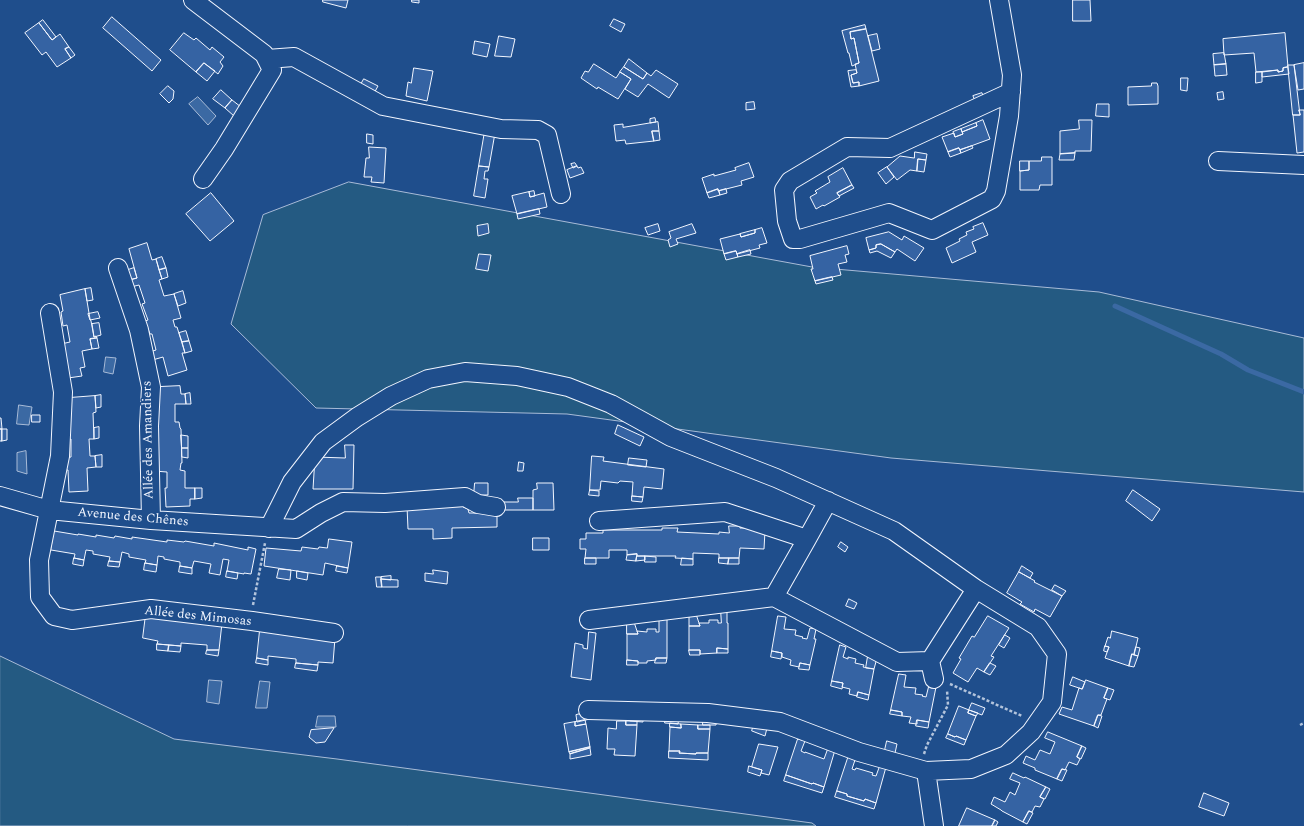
<!DOCTYPE html>
<html>
<head>
<meta charset="utf-8">
<style>
  body { margin:0 }
  canvas { display:block; background:#1f4e8c }
</style>
</head>
<body>
<canvas width="1304" height="826"></canvas>
<script>
const ctx = document.querySelector('canvas').getContext('2d');
ctx.lineJoin = 'round';
function fill(path, color) { ctx.fillStyle = color; ctx.fill(path, 'evenodd'); }
function stroke(path, color, width, dash) { ctx.strokeStyle = color; ctx.lineWidth = width; ctx.lineCap = dash ? 'butt' : 'round'; ctx.setLineDash(dash || []); ctx.stroke(path); }
function drawText(font, color, halo, rows, align = 'center') {
  ctx.font = font + ' Spectral,serif'; ctx.lineWidth = 3; ctx.setLineDash([]); ctx.textBaseline = 'middle'; ctx.strokeStyle = halo; ctx.fillStyle = color; for (const [text, x, y, turn = 0] of rows) {
    ctx.save(); ctx.translate(x, y); ctx.rotate((+turn || 0) * Math.PI / 180); ctx.textAlign = isNaN(turn) ? turn : align; if (halo) ctx.strokeText(text, 0, 0); ctx.fillText(text, 0, 0); ctx.restore();
  }
}
const green = new Path2D(`
  M349,182L812,267L1099,292L1304,338V492L891,458L567,414L316,408L231,324L263,215Z
  M0,656L174,739L337,759L812,823L816,826H0Z`);
fill(green, '#245a82');
stroke(green, '#a8bbd7', 1);
const water = new Path2D(`
  M198,97L216,116L208,125L189,104Z
  M106,357L116,358L113,374L104,372Z
  M19,405L32,407L29,425L17,424Z
  M26,451L27,474L17,471V453Z
  M209,680L222,681L219,704L207,702Z
  M260,681L270,682L267,708H256Z
  M318,716H335L336,727H316Z`);
fill(water, '#3b69a3');
stroke(water, '#a8bbd7', 1);
stroke(new Path2D(`
  M1115,306L1221,354L1248,370L1304,392`), '#3b69a3', 5);
const building = new Path2D(`
  M323,0H348L346,8L323,2Z
  M412,0H419V3L412,2Z
  M1073,0H1090L1091,21H1073Z
  M112,17L161,60L152,71L103,28Z
  M614,19L625,24L621,32L610,26Z
  M43,20L56,37L52,40L39,23Z
  M39,23L52,40L60,34L69,47L65,49L71,58L57,67L46,52L42,55L25,33Z
  M865,25L866,29L850,32L851,39L854,38L859,63L852,66L849,53H848L842,31Z
  M866,29L879,81L859,86V82L853,83L851,75L857,73L855,64L859,63L854,38L851,39L850,32Z
  M184,33L194,40L196,38L210,50L212,47L224,57L220,62L223,66L218,74L204,63L196,72L170,50Z
  M1285,33L1288,67L1283,68V71L1278,72V70L1256,72L1254,53L1224,55L1223,39Z
  M877,34L880,49L872,51L868,36Z
  M499,36L515,39L511,57L495,56Z
  M475,41L490,44L487,57L473,54Z
  M69,47L75,55L71,58L65,49Z
  M1224,53L1226,64L1214,65L1213,54Z
  M629,59L647,73L643,79L624,67Z
  M204,63L215,71L207,81L196,72Z
  M1304,63V89L1298,90L1294,65Z
  M594,64L616,78L620,72L631,79L618,99L598,87L597,89L581,78L585,71L588,72Z
  M1226,64L1227,75L1215,76L1214,65Z
  M1288,65H1294L1300,115H1293Z
  M624,67L643,79L647,73L651,76L656,70L678,84L669,98L648,84L638,97L625,89L631,79L620,72Z
  M1288,67L1289,74L1262,77V72L1278,70V72L1283,71V68Z
  M414,68L433,71L427,101L406,96L408,82L411,83Z
  M856,70L857,73L851,75L853,83L859,82V86L851,87L848,71Z
  M1256,72H1262V82L1256,83Z
  M1181,78H1188L1187,91L1181,90Z
  M364,79L378,86L372,97L358,90Z
  M1152,83H1157L1158,86V104L1128,105V87L1151,86Z
  M168,86L174,91L173,99L169,103L160,94Z
  M221,90L232,100L225,108L213,99Z
  M1223,92L1224,99L1218,100L1217,93Z
  M982,93L984,99L975,101L973,96Z
  M232,100L241,107L234,116L225,108Z
  M754,102L755,109L746,110V103Z
  M1097,104H1109V117L1096,116Z
  M1299,110H1304V152L1297,153L1293,115H1300Z
  M655,118L656,122L650,123V119Z
  M983,120L990,139L960,150L959,148L948,152L942,137L954,133L955,137L963,134L962,132L977,126L976,123Z
  M1079,120H1092L1091,151H1075V153L1060,154V131L1079,129Z
  M658,122L659,131H652L654,141L626,144L625,140L616,141L614,125L623,124V127Z
  M976,123L977,126L962,132L961,129Z
  M961,129L963,134L955,137L953,132Z
  M485,131L495,133L489,167L479,166Z
  M652,131H659L660,140L654,141Z
  M367,134L373,135V144L367,143Z
  M972,146L973,148L961,153L960,150Z
  M369,147L386,148L384,183L371,182L372,177H364L366,158H369Z
  M959,148L961,153L950,157L948,152Z
  M915,152L927,154L926,160L918,159L917,171L910,170L897,180L887,167L900,156L914,158Z
  M1075,153L1074,160H1059L1060,154Z
  M1042,157H1052V185H1040L1039,190H1020V171L1029,170V161H1041Z
  M918,159L926,160L924,172L917,171Z
  M1020,161H1029V170L1020,171Z
  M575,163L577,166L573,168L571,164Z
  M749,163L754,177L741,181L742,185L718,191V189L707,193L702,178L714,174V176L736,170L735,168Z
  M479,166L489,167L488,171H485L484,179H488L485,198L474,196Z
  M577,166L578,168L581,167L584,173L570,178L567,170Z
  M887,167L894,177L886,184L878,173Z
  M843,168L852,185L837,193L840,197L824,206L823,205L816,209L810,197L817,193L815,191L830,182L828,177Z
  M852,185L854,188L839,196L837,193Z
  M718,189L720,195L709,198L707,193Z
  M726,189L727,193L720,195L719,191Z
  M534,191L535,196L530,197L529,192Z
  M529,192L530,197L544,193L547,207L517,214L512,196Z
  M211,193L234,221L210,241L186,214Z
  M539,209L540,214L518,219L517,214Z
  M983,223L988,235L972,242L976,252L952,263L946,248L960,241L959,239L967,235L966,232L974,229L973,227Z
  M488,224L489,233L478,236L477,226Z
  M658,224L660,231L648,235L645,228Z
  M692,224L696,233L676,239L678,244L670,247L668,240L671,238L669,232Z
  M762,228L767,243L759,245L760,248L737,254L736,251L724,254L720,239L740,234L741,237L755,233V230Z
  M755,230V233L741,237L740,234Z
  M889,232L902,240L904,236L924,248L915,261L897,249L895,252L881,244L876,245V248L869,250L866,238Z
  M147,243L152,260L156,259L162,279L159,280L164,296L174,294L181,318L173,320L175,327H177L185,353H182L187,370L168,376L163,357L149,361L146,353L156,350L152,334H150L145,321L148,320L142,304L145,303L139,285L127,288L125,281L137,278L129,249Z
  M881,244L895,252L891,258L877,251L870,253L869,250L876,248V245Z
  M847,246L849,254L845,255L847,262L838,264L841,275L815,281L811,269H813L810,256Z
  M750,250L751,254L738,257L737,254Z
  M736,251L738,257L726,260L724,254Z
  M479,254L491,255L488,271L476,269Z
  M162,257L166,268L159,270L156,259Z
  M134,268L137,278L125,281L122,272Z
  M166,268L168,277L162,279L159,270Z
  M832,277L833,280L816,284L815,281Z
  M91,288L93,300L87,301L85,289Z
  M85,289L90,319L91,321L94,337L96,336L97,338L90,339L92,349L82,351L85,367L80,368L82,376L68,378L61,344L70,342L67,325L63,326L61,312L63,311L60,295Z
  M183,291L186,303L178,306L174,294Z
  M98,312L100,318L90,320L88,314Z
  M99,323L101,335L94,337L92,324Z
  M186,331L189,341L182,342L179,333Z
  M97,338L99,348L92,349L90,339Z
  M189,341L192,351L185,353L182,342Z
  M180,386L181,394H185L186,404H175V422H179L180,428L181,429L182,463H181L180,470L185,471V488H195V499H190V506L166,507L165,488H167V472L154,471L159,387Z
  M190,393L191,404H186L185,394Z
  M101,395V407L96,408L95,396Z
  M95,396L96,412L93,413L94,439H89L90,456H95L96,467L87,468L88,491L69,492L68,470H66L65,458L71,457V439L68,440L69,398Z
  M32,415H40V422H32Z
  M0,418H1L2,429H0Z
  M618,425L644,437L640,446L615,434Z
  M99,427V438L94,439V428Z
  M0,429H2V441H0Z
  M2,429H7V440L2,441Z
  M181,435L188,436V448H182Z
  M345,445H354L353,489H313L315,457L345,458Z
  M182,448H188V458L182,457Z
  M102,455V467H96L95,456Z
  M592,456L604,457L603,461L664,469L662,489L644,487L643,497L632,496L633,482L620,481L618,483L601,481L600,490H590Z
  M629,458L647,460L646,467L628,465Z
  M519,462L524,463L523,471H518Z
  M475,483H488V495H474Z
  M537,483H553L554,510H533V490L537,489Z
  M195,488H202V498L195,499Z
  M590,490L599,491V496L589,495Z
  M1133,490L1160,509L1152,521L1126,501Z
  M632,496L643,497L642,502L632,501Z
  M518,498H533V510H504L503,502H518Z
  M463,503V507L468,509L469,513H497V527L452,528V538L433,539V529H408L407,506Z
  M729,526H740V528H758L765,531L764,549L740,548L739,558H719V554L693,553V559L675,558L676,556H637V554L627,555V550H609V558H585L586,549H580V539H586V533H603V530H662V528H678L677,532L719,534V532L729,533Z
  M54,531L78,535V534L96,537V535L114,538L115,536L132,539V537L167,542V540L184,542L185,541L214,546V543L248,550V547L256,549L251,574L244,573V574L227,571L229,560L223,559L220,575L209,573L211,564L194,561L192,568L180,566V562L164,559V557L158,556L157,565L145,563L146,560L129,557V554L122,552L120,562L109,561L110,557L93,554V551L86,550L84,560L74,558L75,554L51,550Z
  M533,538H549V550H533Z
  M329,539L352,542L348,568L325,563L323,575L264,566L266,548L301,551L302,547L318,549L319,547L327,548Z
  M841,542L848,547L845,552L838,547Z
  M637,554L636,561L626,560L627,555Z
  M637,556H645V560L636,561Z
  M645,556L656,557V562H645Z
  M74,558L84,560L83,566L73,564Z
  M585,558H596V564H585Z
  M682,558L693,559V565H681Z
  M719,558H729L728,564L719,563Z
  M729,558H739V564H728Z
  M109,561L120,562L119,567L108,566Z
  M145,563L157,565L156,572L144,570Z
  M180,566L192,568V574L179,572Z
  M337,566L348,568L347,573L336,571Z
  M1022,566L1033,573L1030,578L1019,572Z
  M279,569L291,570L290,580L277,578Z
  M433,570L448,572L447,584L425,581V573L433,574Z
  M227,571L238,573L237,579L226,577Z
  M297,571L308,573L307,580L297,578Z
  M1019,572L1035,581L1034,582L1062,596L1050,617L1035,609L1034,612L1020,604L1022,602L1007,593Z
  M391,576V580L381,579V577Z
  M376,577H381L382,587H377Z
  M381,579L398,580V587H382Z
  M1055,585L1066,591L1062,596L1052,590Z
  M849,599L857,603L854,609L846,606Z
  M721,610H727V623H728V649L717,648V653L700,654V650H689V626H700L699,623H709V620H718V623H721Z
  M695,611L700,626H689V612Z
  M146,614L222,623L219,650H207V645L181,643V646L157,644L158,641L143,638Z
  M778,616L786,617L784,629L796,630L795,635L803,637L802,638L807,639L810,628L816,629L814,639H816L810,665L800,663L799,667L790,665L791,660L782,657V653L772,651Z
  M988,616L1009,628L991,656L994,657L984,672L977,668L968,682L953,673L961,659L959,658L972,636L974,637Z
  M667,619V658H656V660L647,661V663H638V661L627,660V634H638L637,631L647,632V629H656V632H659V620Z
  M627,622H634L638,634H627Z
  M260,630L335,638L333,663L318,662V665L296,663V659L268,656V660L257,658Z
  M1112,631L1138,638L1134,655L1132,654L1129,666L1105,658L1109,647L1105,646L1108,637L1110,638Z
  M589,632L596,633L591,680L571,677L575,643L583,645V648L587,649Z
  M1005,635L1010,638L1004,648L999,645Z
  M157,644L169,645L168,651L157,650Z
  M169,645L181,646L180,652L168,651Z
  M840,645L846,647L843,657L848,659V657L856,659L855,663L864,665L863,667L874,669L869,695L858,692L857,696L849,694L850,689L842,687L843,683L832,681Z
  M1105,646L1109,647L1107,652L1104,651Z
  M1136,647L1140,648L1138,656L1134,655Z
  M717,648L728,649V653H717Z
  M207,650H219L218,656L206,654Z
  M689,650H700V655H690Z
  M772,651L782,653L781,659L771,657Z
  M1132,654L1138,656L1134,667L1129,666Z
  M868,656L877,658L874,669L866,668Z
  M257,658L268,660V665L256,663Z
  M656,658H667L666,663H655Z
  M627,660L638,661V665H627Z
  M296,663L318,665L317,671L295,668Z
  M800,663L810,665L809,670L799,669Z
  M990,663L996,666L990,675L984,672Z
  M899,674L906,675L904,687L916,688L915,694L923,695L922,696L926,697L929,685L936,687L929,722L917,720V724L909,723L911,717L902,716V712L891,710Z
  M1073,677L1085,682L1082,689L1070,685Z
  M1086,680L1108,688L1104,698L1107,699L1101,715H1098L1094,726L1059,714L1062,707L1072,710L1079,688L1082,689Z
  M832,681L843,683L842,689L831,686Z
  M1108,688L1114,690L1110,700L1104,698Z
  M858,692L869,695L868,700L857,697Z
  M972,703L985,708L982,715L969,710Z
  M959,706L969,710L968,713L976,716L966,740L956,736L955,737L948,734Z
  M891,710L902,712V716L890,714Z
  M969,710L978,713L976,716L968,713Z
  M589,712L590,719L577,722L576,715Z
  M630,714L643,715V722L630,721Z
  M1098,715L1102,716L1098,728L1094,726Z
  M666,716L679,717L678,724L665,723Z
  M703,718L717,719L716,725H703Z
  M585,720L586,724L575,726V722Z
  M917,720L929,722L928,728L916,726Z
  M617,721H626V725H637L635,756L614,755L615,749H607L608,728L616,729Z
  M626,721H637V725H626Z
  M575,722V726L586,724L590,747L569,752L564,724Z
  M670,723L681,724V728L670,727Z
  M681,724L698,725V729H710L708,753H696V754L679,753L680,751H669L670,727L681,728Z
  M754,724L767,728L765,736L752,731Z
  M698,725H710V729H698Z
  M334,728L325,742L316,743L309,737L311,730Z
  M1048,732L1082,746L1077,757L1080,759L1077,765L1069,762L1065,770L1062,769L1057,779L1035,770V768L1023,763L1026,756L1035,760L1040,750L1050,754L1055,742L1045,738Z
  M948,734L955,737L956,736L966,740L964,745L946,738Z
  M798,739L805,741L801,751L805,753V752L824,759L828,748L835,750L824,787L813,783L812,784L786,775Z
  M887,741L897,744L895,753L885,750Z
  M759,744L778,747L769,775L761,773L762,770L752,767Z
  M1082,746L1086,748L1081,759L1077,757Z
  M590,747V748L570,754L569,752Z
  M590,748L591,755L570,759V754Z
  M669,751H680L679,753L696,754V753H708V760L669,758Z
  M849,755L856,757L852,769L855,770L856,768L873,773L872,775L876,776L880,765L886,767L876,803L865,799L864,801L847,796V794L837,791Z
  M749,766L762,770L760,776L748,772Z
  M1062,769L1067,770L1062,781L1057,779Z
  M1013,773L1024,778L1025,777L1046,787L1040,797L1044,799L1040,807L1035,806L1032,812L1029,811L1023,822L1002,811L1001,810L991,804L994,797L1005,802L1010,792L1015,795L1020,783L1010,779Z
  M786,775L812,784L813,783L824,787L822,793L784,781Z
  M1046,787L1050,789L1045,799L1040,797Z
  M837,791L847,794V796L864,801L865,799L876,803L874,809L835,797Z
  M1204,793L1229,803L1224,816L1199,807Z
  M967,808L995,820L992,826H959Z
  M1029,811L1033,813L1027,824L1023,822Z
  M995,820L998,822L996,826H992Z`);
fill(building, '#3563a3');
stroke(building, '#f2f6ff', 1);
const minor = new Path2D(`
  M193,0L264,54L272,70L224,149L203,179
  M999,0L1012,75L1009,116L996,191L992,199L932,230L889,213L800,239H793L787,221L784,190L790,181L847,147L890,148L1011,92
  M267,59L294,57L383,106L501,129L538,130L547,135L561,194
  M1218,161L1304,165
  M118,268L139,330L151,387L149,426L151,520
  M50,313L63,392L60,456L39,560L40,597L54,616L72,620L151,609L252,621L334,633
  M0,496L49,510L151,520L296,529L321,513L343,502L385,503L465,497L478,504L496,507
  M828,501L807,539L774,597L897,662L930,661L976,589
  M599,521L725,512L807,539
  M269,528L292,482L323,442L357,417L391,396L428,379L465,372L517,376L568,387L611,404L671,437L776,478L894,531L976,589L1038,627L1057,654L1052,702L1031,732L1006,755L971,769L926,771L859,752L780,722L708,713L588,710
  M589,620L774,597
  M930,661L934,679
  M926,771L934,826`);
stroke(minor, '#f2f6ff', 20);
stroke(new Path2D(`
  M253,605L265,543
  M950,684L1022,716
  M1300,725L1304,723
  M924,754L927,745L948,705L947,690`), '#b3c4dc', 2.5, [3, 2]);
stroke(minor, '#1f4e8c', 18);
drawText('13px', '#f2f6ff', '#1f4e8c', [
  ["Allée des Amandiers",149,440,-91],
  ["Avenue des Chênes",133,518,5],
  ["Allée des Mimosas",198,617,6]
]);
</script>
</body>
</html>
